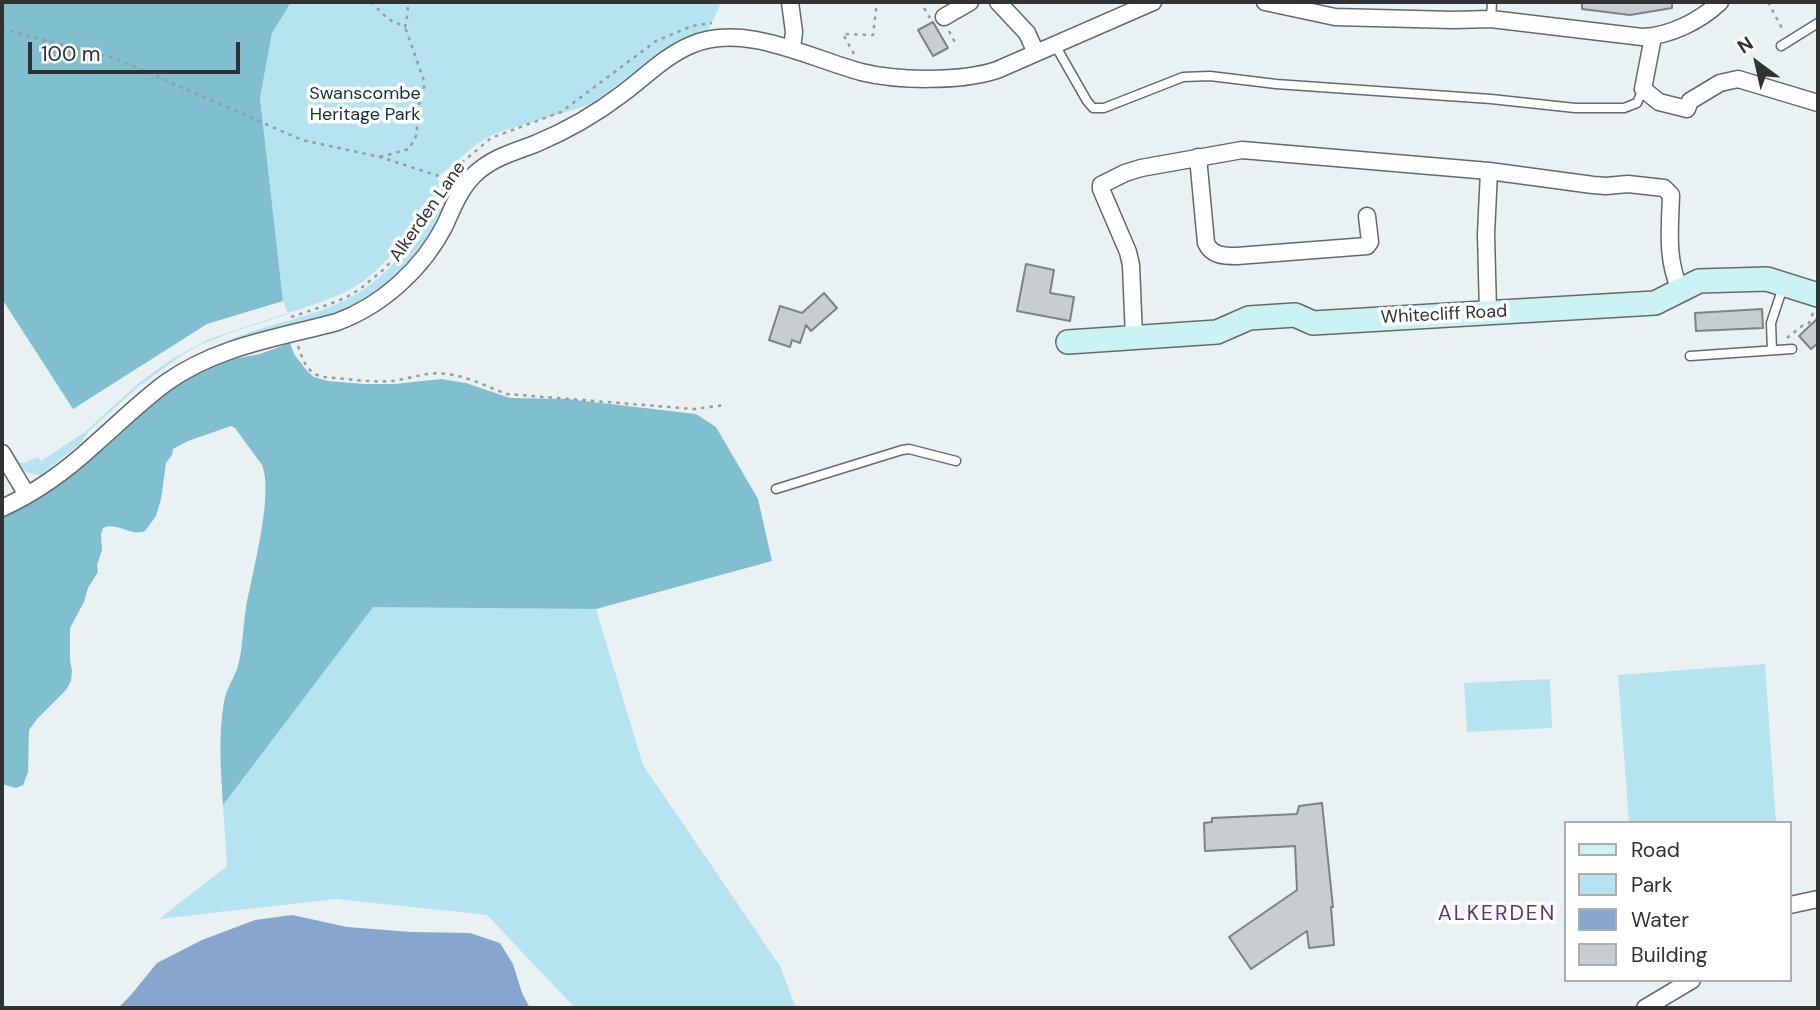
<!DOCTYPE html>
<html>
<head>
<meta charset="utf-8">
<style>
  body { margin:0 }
  #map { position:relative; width:1820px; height:1010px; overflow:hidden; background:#eaf1f3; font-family:"DM Sans",sans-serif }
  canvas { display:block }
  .frame { position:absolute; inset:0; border:4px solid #303233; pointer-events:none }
  .legend { position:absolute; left:1564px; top:821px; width:228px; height:161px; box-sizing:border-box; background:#fff; border:2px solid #acadad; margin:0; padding:9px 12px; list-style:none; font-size:21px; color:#303233 }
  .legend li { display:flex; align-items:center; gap:14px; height:35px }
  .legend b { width:35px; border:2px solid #acadad }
  .north { position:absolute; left:1722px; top:28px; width:70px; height:70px; -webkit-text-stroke:5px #fff; paint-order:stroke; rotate:327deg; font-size:19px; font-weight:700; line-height:28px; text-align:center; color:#303233 }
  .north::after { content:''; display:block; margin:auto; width:24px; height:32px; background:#303233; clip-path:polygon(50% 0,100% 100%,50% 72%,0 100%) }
  .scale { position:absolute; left:28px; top:42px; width:212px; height:32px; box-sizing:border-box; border:4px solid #303233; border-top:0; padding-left:9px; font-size:21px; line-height:24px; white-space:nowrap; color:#303233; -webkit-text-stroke:5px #fff; paint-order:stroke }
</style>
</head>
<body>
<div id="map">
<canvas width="1820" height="1010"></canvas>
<div class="frame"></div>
<ul class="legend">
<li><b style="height:9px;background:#cbf3f3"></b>Road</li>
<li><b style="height:19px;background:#b6e3f0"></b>Park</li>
<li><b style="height:19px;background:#86a6ce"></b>Water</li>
<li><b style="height:19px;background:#c7cdd1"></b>Building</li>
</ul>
<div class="north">N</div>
<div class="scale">100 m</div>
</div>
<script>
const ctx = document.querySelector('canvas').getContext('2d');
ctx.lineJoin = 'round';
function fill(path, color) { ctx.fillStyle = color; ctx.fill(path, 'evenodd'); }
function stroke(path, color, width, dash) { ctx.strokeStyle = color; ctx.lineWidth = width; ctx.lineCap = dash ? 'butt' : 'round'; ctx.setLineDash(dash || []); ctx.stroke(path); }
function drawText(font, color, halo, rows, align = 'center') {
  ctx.font = font + ' "DM Sans",sans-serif'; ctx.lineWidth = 7; ctx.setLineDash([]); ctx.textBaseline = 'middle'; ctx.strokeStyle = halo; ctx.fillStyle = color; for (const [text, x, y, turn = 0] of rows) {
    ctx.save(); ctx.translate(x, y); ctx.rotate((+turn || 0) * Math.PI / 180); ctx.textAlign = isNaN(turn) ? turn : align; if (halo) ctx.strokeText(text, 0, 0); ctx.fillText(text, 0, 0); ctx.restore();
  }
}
fill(new Path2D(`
  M270,2H720L719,8L707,32L643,65L592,104L496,133L475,145L447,170L441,174L437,179L442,184C417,221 390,268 349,290C330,300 309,306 288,313V314L230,333L200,345L182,355L138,387L89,431L80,444L46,471L41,475C18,474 18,462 8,444L20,463H24L38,457L41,461L85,432L140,382L172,359L209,339L288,313L283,301L260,98L272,33Z
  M464,174L453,191L437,225L418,254L385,288L351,309L331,317L237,340L197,357L87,441C94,431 105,424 114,416C159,375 195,350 253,331C288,320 327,312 358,293C402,266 429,218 456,176Z
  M373,606L596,609L643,765L780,966L796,1008H575L487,915L336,899L159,919L227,866L223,805Z
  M1765,664L1776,823H1629L1618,675Z
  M1550,679L1552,728L1467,732L1464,683Z`), '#b6e3f0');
fill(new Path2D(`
  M2,2H291L272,33L260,98L283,301L207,324L73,409L2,299Z
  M290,343L294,354L307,371L314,377L328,381L364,384H395L441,379L466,383L510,398L567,399L696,414L716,427L758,499L772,561L596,609L373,607L223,805C221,771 218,736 224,702C227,686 236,676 239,662C243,644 243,626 246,608C252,574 274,495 262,465L235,428L231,426L188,441L173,449L172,455L166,463L161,499L156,516L145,531C130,537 118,521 103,528L101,534L102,550L97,565L98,572L88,588L84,602L70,628V660L72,671L71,681L66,690L37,719L29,730L28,772L23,785L16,788L2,784V515L185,378L227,360L260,354Z`), '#7fbfcf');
fill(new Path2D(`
  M292,915L347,927L411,932L470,933L500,943L513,964L522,993L530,1008H118L130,996L157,963L202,940L255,920Z`), '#86a6ce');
const building = new Path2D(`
  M1582,2H1672V8L1630,15L1582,9Z
  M933,22L948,48L933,56L918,30Z
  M1026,264L1054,270L1050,293L1074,297L1070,321L1017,311Z
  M824,293L837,308L811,331L806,325L800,343L792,340L790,347L769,340L780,306L802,313Z
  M1762,309L1763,328L1696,331L1695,313Z
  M1818,318V343L1811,349L1799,336Z
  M1322,803L1333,907H1331L1334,945L1309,948L1307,931L1251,969L1229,937L1297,890L1295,846L1205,851L1204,823L1212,822V818L1297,814L1299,806Z`);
fill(building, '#c7cdd1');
stroke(building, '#7c8285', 2);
const lane = new Path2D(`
  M1491,19L1492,2
  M1055,45L1087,101L1093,108H1104L1183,77L1210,76L1276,84L1491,99L1575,108H1624L1637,103L1643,89
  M1781,46L1818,23
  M1772,350L1771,323L1783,287
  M1690,356L1792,349
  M776,489L902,450L909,449L956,461`);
const street = new Path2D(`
  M790,2L794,32L792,48
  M998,2L1027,33L1036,53
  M1265,2L1335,17L1453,20L1491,19L1642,37C1670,36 1700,21 1720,2
  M944,17L970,2
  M1653,37L1643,89L1659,102L1687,109L1690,101L1720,83L1738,79L1818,103
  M1198,157L1206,243C1212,256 1224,256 1237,256L1367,246L1370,242L1367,216
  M1488,312L1486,234L1489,171
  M1134,337L1131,265L1128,252L1101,189V185L1125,173L1141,168L1242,150L1489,171L1593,185L1606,186L1628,184L1664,188L1671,195C1670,230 1666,258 1680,290
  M2,453L27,495
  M2,508C35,493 67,470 94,445C118,424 141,401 167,382C218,346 278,338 337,322C383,305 423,268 445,225C453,207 460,189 474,175C491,158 514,152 535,144C566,131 596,114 622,94C645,77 665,56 691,45C744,22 809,58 861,72C897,81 961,82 997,70L1153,2
  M1790,905L1818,899
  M1645,1008L1692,980`);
const secondary = new Path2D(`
  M1068,342L1217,332L1249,318L1295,315L1313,323L1655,303L1699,281L1767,279L1818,295`);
stroke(lane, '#646a6c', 11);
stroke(street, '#646a6c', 19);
stroke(secondary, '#646a6c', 26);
stroke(new Path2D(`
  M371,2L388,19L405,27L408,12L407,2
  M1768,2L1784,32
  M924,8L930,18
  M2,29L117,59L302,140L380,157L448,179
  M949,31L957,46
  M854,54L843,34L873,35L877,2
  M380,157L409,149L417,134V110L424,89V81L405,27
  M291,317L330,304L347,297L360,289L383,270L405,247L459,165L491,138L561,112L656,41L692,26L712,23
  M1787,338L1802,326L1809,323L1813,313
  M298,346C303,360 306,372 322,377C345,378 369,383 392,381C410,379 427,371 446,374C468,376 487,387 507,394L694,409L725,405`), '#979c9e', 2.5, [3.5, 5]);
stroke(lane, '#fff', 8);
stroke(street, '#fff', 16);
stroke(secondary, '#cbf3f3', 23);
drawText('18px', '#113139', '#fff', [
  ["Swanscombe",365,94],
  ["Heritage Park",365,115]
]);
drawText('18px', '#303233', '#fff', [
  ["Alkerden Lane",428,212,-55],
  ["Whitecliff Road",1444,315,-3]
]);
ctx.letterSpacing = '2px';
drawText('21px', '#5b3871', '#fff', [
  ["ALKERDEN",1497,914]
]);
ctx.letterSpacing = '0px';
</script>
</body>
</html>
